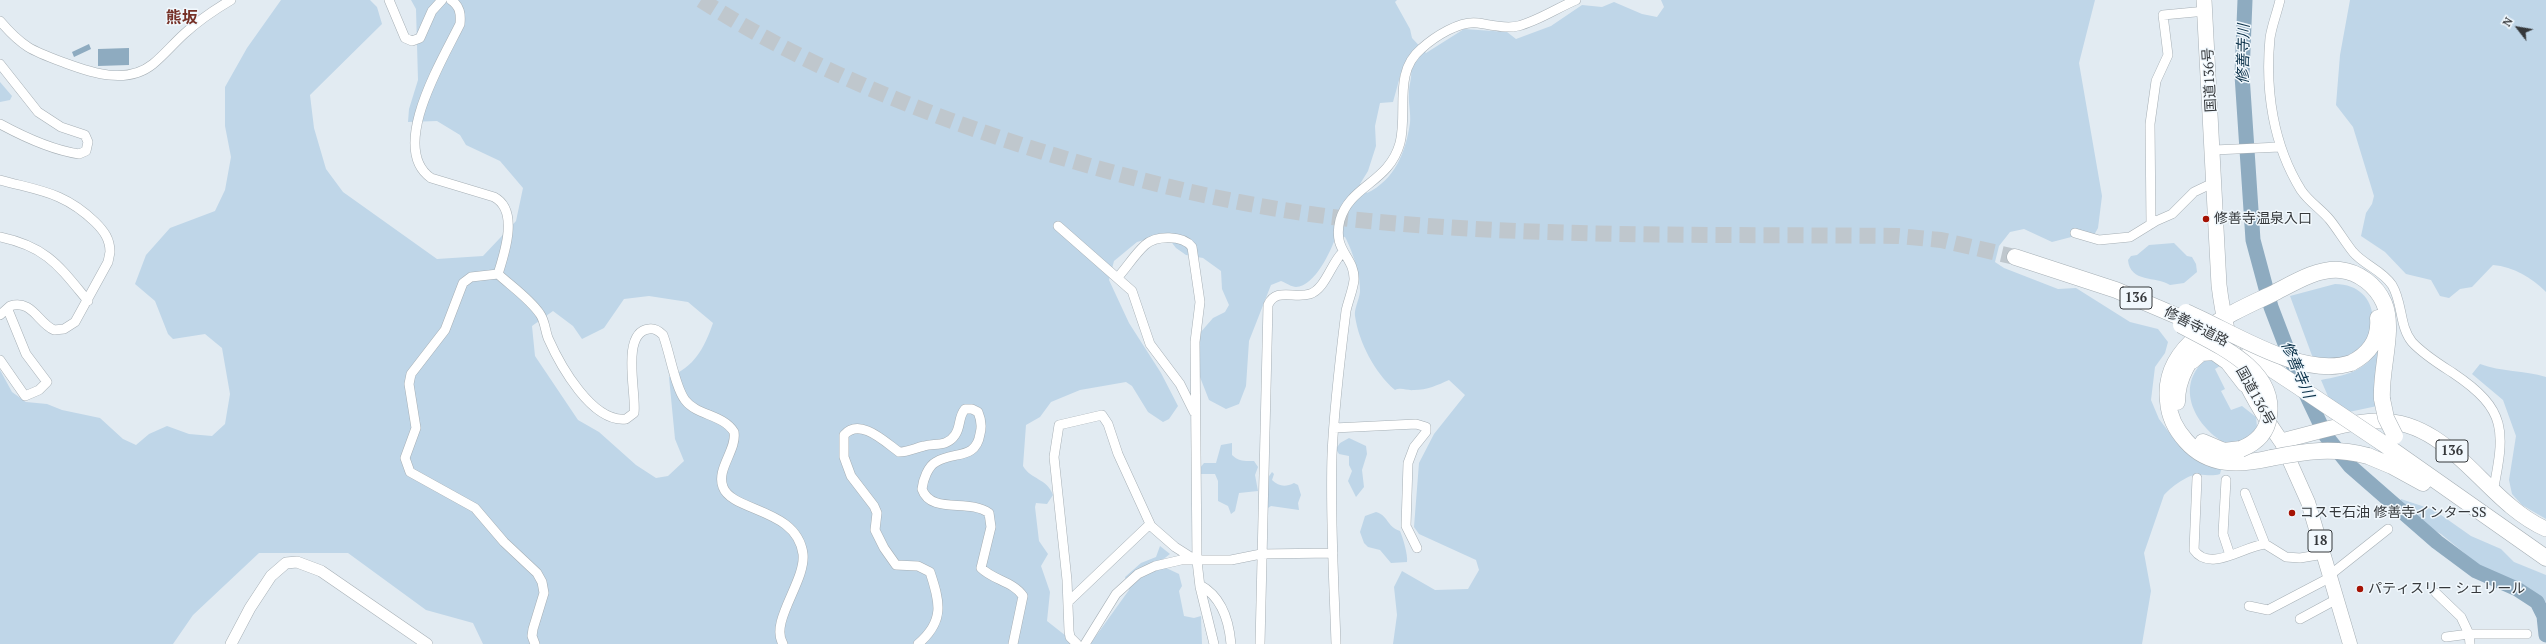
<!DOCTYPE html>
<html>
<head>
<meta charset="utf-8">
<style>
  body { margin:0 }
  #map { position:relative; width:2546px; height:644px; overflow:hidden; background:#e2ebf2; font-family:"PT Serif",serif }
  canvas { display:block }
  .north { position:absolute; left:2498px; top:8px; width:40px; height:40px; -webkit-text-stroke:3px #f1f8fd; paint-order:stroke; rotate:301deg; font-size:11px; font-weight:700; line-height:16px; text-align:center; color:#35383b }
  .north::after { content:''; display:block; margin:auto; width:14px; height:18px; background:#35383b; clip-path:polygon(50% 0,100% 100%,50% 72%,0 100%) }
</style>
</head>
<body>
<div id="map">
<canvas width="2546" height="644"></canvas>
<div class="north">N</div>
</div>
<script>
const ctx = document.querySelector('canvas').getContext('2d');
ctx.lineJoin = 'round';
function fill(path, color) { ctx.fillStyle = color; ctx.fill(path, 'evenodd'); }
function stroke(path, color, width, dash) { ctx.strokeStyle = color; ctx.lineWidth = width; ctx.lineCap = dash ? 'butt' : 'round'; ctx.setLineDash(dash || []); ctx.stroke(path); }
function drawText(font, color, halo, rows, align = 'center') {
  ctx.font = font + ' "PT Serif","Noto Sans JP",serif'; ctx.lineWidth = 3; ctx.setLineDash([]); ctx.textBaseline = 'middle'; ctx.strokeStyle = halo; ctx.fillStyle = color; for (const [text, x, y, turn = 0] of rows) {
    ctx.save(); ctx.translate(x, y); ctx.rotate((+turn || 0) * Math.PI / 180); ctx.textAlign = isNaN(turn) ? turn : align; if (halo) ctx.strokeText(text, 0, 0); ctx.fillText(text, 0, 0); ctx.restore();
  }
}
fill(new Path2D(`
  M281,0H370L377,7L382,24L310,95L314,128L326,169L343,192L437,259L483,256L516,221L523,188L500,161L466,145L460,135L437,121L408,122L409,109L418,80L416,9L411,0H1397L1395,2L1410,29L1412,38L1426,53L1464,29L1507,32L1516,39L1551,26L1582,5L1602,7L1614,2L1642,14L1657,17L1664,7L1661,0H2095L2079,63L2102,196L2098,228L2094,235H2079L2052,242L2024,229L2010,232L1999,246L1995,262L2004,268L2058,289L2076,288L2130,322L2158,329L2168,342L2165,353L2155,367L2151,400L2159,419L2178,444L2221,470L2220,474C2211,477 2204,474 2195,475C2186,476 2170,488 2164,495L2144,553L2151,591L2142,644H1393L1397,615L1394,587L1402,571L1435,590L1468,589L1479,570L1476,560L1419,534L1414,527L1419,463L1434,434L1465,395L1449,380C1438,385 1427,390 1414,390C1407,391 1402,387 1395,390C1375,373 1359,343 1355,316C1354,309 1359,300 1360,292C1361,276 1352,250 1345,237L1336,236C1331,251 1315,286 1296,287C1292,287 1286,283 1281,281L1271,285L1249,341L1246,386L1239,404L1226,409L1209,400L1198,372L1200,333L1213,318L1225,312L1229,305L1222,289L1221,271L1203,258L1186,255L1176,248L1165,234L1137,242L1114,261L1109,280L1129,323L1161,373L1178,406L1169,419L1163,422L1148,412L1132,386L1126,382L1080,390L1051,402L1040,417L1026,425L1023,466C1031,480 1047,478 1053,495L1047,504L1036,503L1035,507L1039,541L1048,554L1041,566L1050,592L1047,621L1066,636L1071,644H483L473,623L426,610L348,553H259L193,615L173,644H0V370L12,392L26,402L47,404L62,410L100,418L123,439L136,445L149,434L167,426L189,434L212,436L225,424L230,394L222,348L205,334L173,339L168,334L155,301L135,284L146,255L170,228L215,211L225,190L231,157L225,126V87L247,48ZM1406,67L1411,71C1412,78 1409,85 1409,92C1408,102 1411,113 1410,123C1406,151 1395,180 1367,193L1360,184L1368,171L1376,146L1375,126L1380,103L1393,102L1401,73ZM649,296L688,302L713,323C704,349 694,367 669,377L675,439L684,461L668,476L656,478L636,465L599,432L578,420L535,356L532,326L553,311L573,326L582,339L604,328L624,299Z
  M2350,0H2546V292C2531,277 2514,267 2493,265L2472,287L2460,289L2449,298L2440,296L2431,280L2406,274L2385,252L2361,236L2366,213L2372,204L2374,196L2353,127L2336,105L2340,55Z
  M0,82L12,96L10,100L0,102Z
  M2174,243L2187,256L2192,257L2196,264L2197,272L2184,283L2170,285C2156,276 2130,283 2128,260L2131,256L2137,255L2149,245Z
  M2335,284C2383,284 2384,345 2345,360C2337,363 2323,361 2314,361L2290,296Z
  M2379,348L2377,406L2349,412L2330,401L2321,380C2346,375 2365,372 2379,348Z
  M2206,359L2218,361L2220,366L2215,369L2225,389L2221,391L2231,410L2242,406L2256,417L2257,427L2247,441L2228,445C2196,428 2173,387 2206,359Z
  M2480,364C2501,372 2524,370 2546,377V519L2522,505L2512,494L2509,480L2516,436L2503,400L2472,374Z
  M1349,438L1366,446L1367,454L1362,470L1364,487L1356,497L1348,481L1352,471L1349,465V456L1339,454L1336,449L1340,443Z
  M1232,443V455C1239,462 1245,461 1254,461L1258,467L1255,475L1258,491L1239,493L1235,511L1231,514L1228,506L1218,501V481L1215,474H1201L1199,469L1204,463H1216L1221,445Z
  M1272,472L1274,474L1272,480C1279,487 1286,487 1294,483L1298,485L1301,495L1298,503L1299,510L1271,506L1268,508L1267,479Z
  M2401,499L2434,510L2471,536L2501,549L2514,562L2546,575V602L2513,582L2485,570L2441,534L2420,523L2408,508L2400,504Z
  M1376,512C1389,516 1386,526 1400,531C1403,538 1408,555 1407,562L1391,563L1380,550L1368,547L1364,543L1360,532L1365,516Z
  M1160,546L1170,554L1161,561L1162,566L1179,574L1182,586L1179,591L1184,616L1194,618L1201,616L1202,644H1087L1093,640L1129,590L1125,577L1141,563L1156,557Z`), '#bfd6e8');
fill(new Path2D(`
  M89,44L91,49L74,57L72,52Z
  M129,48V65L98,66V49Z`), '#8eabc0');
stroke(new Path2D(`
  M2245,0L2242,75L2253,240L2271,307L2297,375L2326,436L2350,466L2437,542L2476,571L2517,589L2537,602L2544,616L2546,635`), '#8eabc0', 15);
stroke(new Path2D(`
  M701,0C795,60 895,102 1000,138C1120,178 1243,209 1369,221C1545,238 1722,234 1898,236L1941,240L2015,257`), '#bfc7cd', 16, [16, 8]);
const minor = new Path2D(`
  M389,0L405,38L412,41L420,38L432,11L442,0
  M451,0C460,6 461,14 460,24C443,59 388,148 431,178L494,197C519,210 505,252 498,274
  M2280,0C2277,13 2272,25 2270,38C2265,90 2273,145 2301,190C2309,202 2321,209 2330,220C2338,230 2345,242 2353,252C2364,265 2382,270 2392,285C2403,303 2399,326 2412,342C2424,355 2439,364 2453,373C2508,410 2505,431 2493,492
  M0,21C23,48 33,51 65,63C92,73 127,85 153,64C164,55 173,44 184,34C198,21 214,10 231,0
  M0,64L38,112L61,127L85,135L88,142L86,151L79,154C51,150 24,137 0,124
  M2214,150L2280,147
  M0,180C40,191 64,192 95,222C104,231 110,239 110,252L108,262L75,322L64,329L54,330C38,323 32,299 10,306L0,315
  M2151,224L2150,124L2156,81L2168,55L2163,15L2206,11
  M1058,226L1132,291L1150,344L1180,384L1194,412
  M2075,233L2099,240L2130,237L2156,221L2172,214L2194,192L2215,182
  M0,237C47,247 59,266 88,301
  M498,274C511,286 530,299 540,314C545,321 545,330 548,338C560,365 592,423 626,419L634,413C637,396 620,332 649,329C655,328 659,331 663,335C670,353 675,387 685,400C697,416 723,414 734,432C737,450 716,469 723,487C732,512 797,508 803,554C806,581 769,622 783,644
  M498,274L471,277L463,283L445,330L411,374L409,384L416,428L405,458L410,472L475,508L504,542L537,573L542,582L544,593L533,629L532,636L535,644
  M1118,277C1127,267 1135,254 1145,245C1156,235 1183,235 1192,247L1200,302L1195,342L1197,561L1200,587L1214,644
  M0,360L25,396L39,390L47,382L26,354L8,310
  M1334,428L1416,424L1426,427V432L1414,447L1408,463L1406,526L1417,548
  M2197,478L2194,550C2210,573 2244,546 2265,544L2286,557L2300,558L2324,554
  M2226,480L2223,534L2230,555
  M2245,493L2265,544
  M2330,575L2388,529
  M1200,585C1222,597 1229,620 1231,644
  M2436,593L2461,617L2469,634L2446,637
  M1068,602L1150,524
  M2249,606L2268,610L2331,577
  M2300,619L2337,599
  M918,644C945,621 940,602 930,572L918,566L896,565L884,548L875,530L877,513L874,506L851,476L844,457V435C860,417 885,442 899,452C908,452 915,448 924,446C935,443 947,447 955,435C961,427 958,417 965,409H972L978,412C981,419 982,427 980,434C976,460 954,451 936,462C928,466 923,480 922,489C931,515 969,498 989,513L991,527L981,568C993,580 1014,582 1023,596L1013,644
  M1077,644L1070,637L1069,631L1067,580L1054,457L1059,425L1102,415L1108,424L1118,454L1151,526L1175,547L1197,561
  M1085,644L1116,594L1138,574L1155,566L1181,560H1231L1261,554L1333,553
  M1260,644L1268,305C1276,287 1294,299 1310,294C1325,289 1331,264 1342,253
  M1336,644C1334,581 1330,518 1332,455C1334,407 1340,359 1346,311C1348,301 1353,290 1354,280C1355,256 1332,252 1340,220C1350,185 1389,183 1400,143C1408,112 1393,72 1421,49C1434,37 1460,20 1478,23C1491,25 1505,29 1518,26C1538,21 1557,8 1576,0
  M2470,644L2469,634H2527`);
const tertiary = new Path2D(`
  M231,644L250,608L271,576L286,563L297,562L321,571L427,644`);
const primary = new Path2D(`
  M2283,446L2308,502L2350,644`);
const trunk = new Path2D(`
  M2204,0L2219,285C2227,350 2244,388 2281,441C2312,434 2345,422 2376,421C2451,418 2484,502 2546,529`);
const motorway = new Path2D(`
  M2015,257L2116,290L2184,319
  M2249,354L2302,389
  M2192,361L2201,353L2214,352L2228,362L2245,384
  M2351,363C2369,354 2380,339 2378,318
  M2177,402C2177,375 2191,358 2207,338
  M2203,442L2224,451L2241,449
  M2381,442L2546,558
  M2368,456L2392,466L2423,483
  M2271,458C2240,465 2209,467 2186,441C2176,430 2169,416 2168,401C2161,343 2229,314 2272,294C2292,284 2316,268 2340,270C2359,272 2376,285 2384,303C2395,329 2380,370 2382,399`);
stroke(minor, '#a6afb5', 10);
stroke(tertiary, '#a6afb5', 12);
stroke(primary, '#a6afb5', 15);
stroke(trunk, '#a6afb5', 16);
stroke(motorway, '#a6afb5', 17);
stroke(minor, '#fff', 9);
stroke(tertiary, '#fff', 11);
stroke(primary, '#fff', 14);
stroke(trunk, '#fff', 15);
stroke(motorway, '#fff', 16);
const motorwayBridge = new Path2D(`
  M2186,312C2233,332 2301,379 2351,363
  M2181,325C2215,344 2276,368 2269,416C2267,433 2256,443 2241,449
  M2302,389L2381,442
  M2382,399L2386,418L2395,436
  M2271,458C2305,451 2334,447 2368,456`);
stroke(motorwayBridge, '#a6afb5', 17, []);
stroke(motorwayBridge, '#fff', 16);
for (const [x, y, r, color] of [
  [2206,219,4,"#a51203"],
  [2292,513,4,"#a51203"],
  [2360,589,4,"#a51203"]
]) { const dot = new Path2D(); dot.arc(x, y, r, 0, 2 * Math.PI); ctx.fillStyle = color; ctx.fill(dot); stroke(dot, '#f1f8fd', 1.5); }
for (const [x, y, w] of [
  [2136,298,32],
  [2452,451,32],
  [2320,541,24]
]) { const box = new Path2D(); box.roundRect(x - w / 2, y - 11, w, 22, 3); ctx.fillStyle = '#f1f8fd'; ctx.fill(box); stroke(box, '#35383b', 1); }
drawText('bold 13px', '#35383b', null, [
  ["136",2136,298],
  ["136",2452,451],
  ["18",2320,541]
]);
drawText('14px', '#35383b', '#f1f8fd', [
  ["国道136号",2210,80,-93],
  ["修善寺道路",2196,327,27],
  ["国道136号",2255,396,61]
]);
drawText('14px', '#35383b', '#f1f8fd', [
  ["修善寺温泉入口",2214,219],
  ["コスモ石油 修善寺インターSS",2300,513],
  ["パティスリー シェリール",2368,589]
], 'left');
drawText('italic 15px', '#0c324a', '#f1f8fd', [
  ["修善寺川",2244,54,-89],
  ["修善寺川",2297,370,67]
]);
drawText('bold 16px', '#763127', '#f1f8fd', [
  ["熊坂",182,18]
]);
</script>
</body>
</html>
